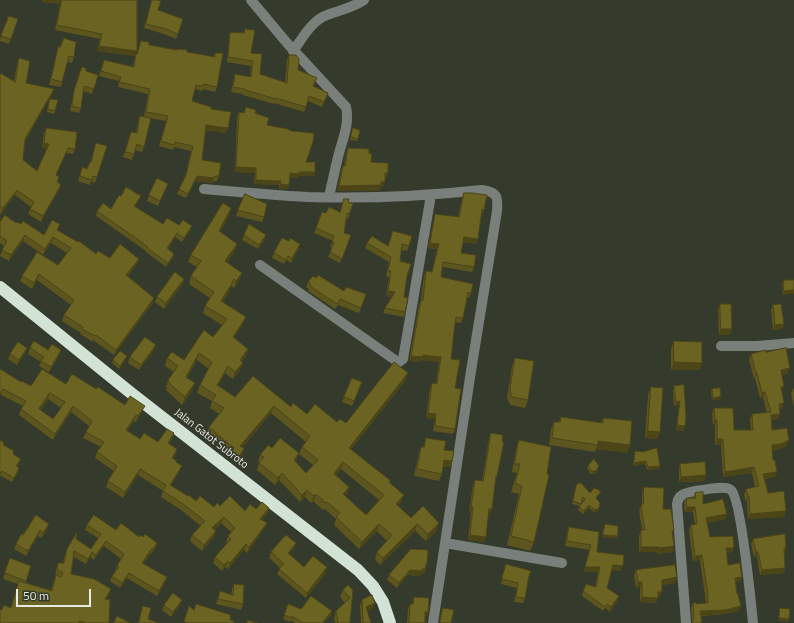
<!DOCTYPE html>
<html>
<head>
<meta charset="utf-8">
<style>
  body { margin:0 }
  #map { position:relative; width:794px; height:623px; overflow:hidden; background:#343a2c; font-family:"Titillium Web",sans-serif }
  canvas { display:block }
  .scale { position:absolute; left:16px; top:589px; width:75px; height:18px; box-sizing:border-box; border:2px solid #e8ebe3; border-top:0; padding-left:5px; font-size:12px; line-height:14px; white-space:nowrap; color:#e8ebe3; -webkit-text-stroke:3px #343a2c; paint-order:stroke }
</style>
</head>
<body>
<div id="map">
<canvas width="794" height="623"></canvas>
<div class="scale">50 m</div>
</div>
<script>
const ctx = document.querySelector('canvas').getContext('2d');
ctx.lineJoin = 'round';
function stroke(path, color, width, dash) { ctx.strokeStyle = color; ctx.lineWidth = width; ctx.lineCap = dash ? 'butt' : 'round'; ctx.setLineDash(dash || []); ctx.stroke(path); }
function fill(path, color) { ctx.fillStyle = color; ctx.fill(path, 'evenodd'); }
function drawText(font, color, halo, rows, align = 'center') {
  ctx.font = font + ' "Titillium Web",sans-serif'; ctx.lineWidth = 3; ctx.setLineDash([]); ctx.textBaseline = 'middle'; ctx.strokeStyle = halo; ctx.fillStyle = color; for (const [text, x, y, turn = 0] of rows) {
    ctx.save(); ctx.translate(x, y); ctx.rotate((+turn || 0) * Math.PI / 180); ctx.textAlign = isNaN(turn) ? turn : align; if (halo) ctx.strokeText(text, 0, 0); ctx.fillText(text, 0, 0); ctx.restore();
  }
}
stroke(new Path2D(`
  M251,0L287,43L346,107C350,124 342,141 338,157C335,170 332,183 329,197
  M293,51C302,39 312,20 327,15C340,10 352,8 364,0
  M204,189C239,192 273,195 308,197C366,199 425,196 482,190C498,192 498,197 497,211L471,371L433,623
  M260,265L395,360L399,362L403,359L431,195
  M721,346H757L794,343
  M445,543L562,563
  M686,623L677,504C678,494 686,493 695,491C703,490 725,485 731,490C741,499 751,603 753,623`), '#797f7a', 10);
stroke(new Path2D(`
  M0,287L131,393L358,570L373,586L383,602L390,623`), '#d2e2d5', 12);
fill(new Path2D(`
  M42,0H137V51L136,54H137L141,41L149,45L214,57L215,53L217,87L215,92L203,89L202,91L195,89L192,101L211,109L226,133L206,130L202,160L219,176L217,181H214L213,183L195,181L186,198L177,194L185,177L191,151L174,147L173,150L159,146L166,121L144,117L148,94L118,87L119,81L99,76L104,60L133,66L135,56L97,51L100,39L55,30L60,4L42,2Z
  M152,0L158,10L183,19L176,39L164,34L144,28Z
  M9,16L18,19L9,44L0,41V39Z
  M245,29L251,53L260,74L285,82L287,60L289,55L298,70L314,86L328,93L322,107L308,101L304,112L274,103V104L243,95V94L231,92L234,79L235,74L250,77L251,66L227,62L229,37L230,32L243,33Z
  M58,47L74,57L72,63L67,61L62,82L61,87L49,85L57,52Z
  M19,58L26,83L54,89L52,94L25,141L23,160L37,171L47,149L42,148L44,133L46,128L75,149L73,154L66,153L56,175L58,182L61,185L59,190L41,222L28,214L31,207L15,195L1,214L0,213V73L14,81L17,64Z
  M80,71H86L98,75L92,94L83,91L81,108L79,113L70,111L73,96Z
  M50,99L55,111L54,114L47,112Z
  M239,112L244,113H255L267,125L306,162L315,172L314,176H298V178H290L289,185L288,189H279V185L254,184L255,173L235,172L237,117Z
  M140,116L144,147L142,152L135,150L132,160L123,157L131,132L136,133L138,122Z
  M353,128L358,139L357,141L350,140Z
  M96,143L97,177L95,183L91,181L90,185L78,181L82,167L87,169L91,162Z
  M348,148L369,153L371,162L388,173L386,178H385L383,187H381L379,191H337L341,171L344,166L346,153Z
  M166,189L158,206L147,201L149,195Z
  M464,193L484,210L482,215L476,244L463,242L461,253L474,267L472,272L443,267L441,277L471,293L469,298H467L463,318L461,323L455,322L454,332L451,359L455,388V429L453,434L433,431L435,419L426,418L430,388L432,383H436L439,362L421,360V362L409,361L419,305L421,300L424,276L426,271L432,272L437,249L428,248L434,219L435,214L458,217L462,199Z
  M121,196L139,200L135,207L163,224L179,225L190,231L182,242L175,237L168,249L174,254L173,258L166,267L146,252V251L139,246L96,216L97,211L111,209Z
  M348,202L353,204L348,219H346L344,233L351,235L340,263L328,257L332,248L330,247L333,241L314,233L316,228L326,213L340,212Z
  M231,208L229,216L220,231L237,244L235,251L227,263L242,273L239,280L234,288L231,286L229,292L223,302L243,324L234,338L248,349L246,356L241,361L240,370L233,379L225,373L218,386L235,397L291,407L307,414L337,422L346,423L406,380L351,449L391,481L390,483L401,502L398,506L411,518L437,530L426,541L415,531L380,565L375,559L377,552L387,541L377,531L359,549L334,525L336,519L325,509L323,510L313,501L311,503L305,497L300,502L279,480L275,485L257,470L259,463L258,462L260,455L272,448L299,453L295,462L306,473L313,465L299,454L302,447L306,442L271,413L242,448L244,449L241,457L237,463L230,458L231,454L206,434L209,427L219,414L210,408L212,401L197,393L200,385L209,369L197,360L187,378L192,391L182,405L166,390L167,388L166,387L168,380L174,372L165,366L167,358L184,360L213,337L222,325L203,313L205,306L210,298L189,284L191,276L197,267L188,262L191,255ZM341,469L379,500L366,515L345,496L347,494L349,487L336,475Z
  M238,210L264,217L262,222L236,216Z
  M0,222L16,223L21,224L44,235L57,230L96,254L137,264L128,276L154,298L152,304L114,355L93,340V342L80,334L81,333L62,321L64,315L71,305L37,280L32,289L20,281L22,276L58,265L67,253L51,243L43,255L23,241L9,261L0,256L4,246L0,243Z
  M393,231L409,246L407,251L402,250L400,261L407,276L404,297L405,312L404,317L383,313L385,308L392,297L386,296L389,277L386,276L389,262L365,248L367,243L388,246Z
  M244,235L265,239L258,249L242,240Z
  M289,241L299,248L291,263L286,260L284,264L272,258L274,253Z
  M316,278L344,291L366,294L359,313L338,305L335,309L308,291L309,289L306,288L308,282Z
  M184,279L183,284L164,309L155,302L157,297Z
  M784,280H794L783,295L782,284Z
  M720,304L730,335H719L718,309Z
  M773,305L784,324L782,329L773,330L771,310Z
  M674,341L702,363L699,370H671V349Z
  M27,348L25,353L17,365L8,359L10,354Z
  M30,348L48,350H61L59,356L49,372L39,366L41,362L28,354Z
  M154,350L139,370L128,363L130,357Z
  M766,352L788,373L782,375V409H780L778,419L772,420V430L787,446L779,449L772,450L773,460L777,472L775,477L765,479L768,493L786,511L784,517L748,519L747,502H746L744,495L746,489L755,487L752,473L723,477L721,445H715V425H713L712,414L714,408L734,430H751L750,419L752,414L767,413L763,398H760L755,378L754,379L749,359L751,354Z
  M515,358L528,400L525,408L510,405L507,398L512,366Z
  M126,359L119,369L112,363L113,360Z
  M0,370L21,382L31,386L66,384L96,389L125,405L142,411L136,422L134,421L127,431L140,439L158,442L174,433L172,439L169,444L177,449L175,455L173,459L177,461L176,463L179,472L171,485L196,501L214,507L220,506L245,511L256,509L269,508L267,514L262,520L267,523L264,529L247,553L244,550L228,569L225,567L222,571L213,563L215,557L228,543L226,542L228,536L231,532L221,523L214,530V537L202,551L190,541L192,535L201,526L181,510L161,497L163,491L138,475L123,498L106,487L108,481L114,471L95,458L97,452L101,447L83,438L89,426L71,412L53,440L19,415L21,409L23,406L1,395ZM48,399L61,408L53,419L41,410Z
  M362,382L352,406L342,402L344,397Z
  M684,385V431L676,430L679,405L674,406L673,391L674,386Z
  M651,387L660,432L657,439L645,438L648,395Z
  M794,388V407L791,393L793,389Z
  M712,389L720,399L712,400L711,391Z
  M561,417L601,423L603,418L630,445L627,453L596,449L595,452L549,445L551,429L554,422H559Z
  M491,433L502,442L497,476L495,480L490,515L488,514L484,542L468,540L471,512H469L473,485L475,480L482,481L489,438Z
  M426,438L444,450L452,461L450,467H443L442,474L439,481L414,476L419,453L421,447H423Z
  M0,440L13,454L19,463L17,467L19,468L18,473L12,482L1,476H0Z
  M519,440L534,542L530,551L507,545L519,494L511,492L517,473L512,472L516,449Z
  M635,451L660,466L659,469L647,470L645,464L633,466L634,454Z
  M680,464L706,475L704,481L679,482V469Z
  M588,466H599L595,474H592L590,473L587,468Z
  M577,484L590,493L601,491L600,494L596,498L599,508L598,511L594,512L589,508L583,514L578,510L580,506L572,504L575,489ZM582,500L583,501L580,506L581,504Z
  M644,487L663,509L673,535L674,546L673,552L657,554V552H639V536L641,530H642L639,510L642,505V492Z
  M695,493L703,504L727,514L725,519L707,523L710,537L732,552L726,553L728,565L740,582H735L739,611L724,614L701,616L692,622L691,608L693,603L696,604L706,603L700,560L693,561L689,530L691,525H695L693,512H685L684,503L686,498H693Z
  M36,515L47,530L41,538L38,536L26,556L14,549L16,544Z
  M87,525L116,530L139,537L156,548L151,554H150L143,564L165,583L157,596L127,578L120,588L110,581L112,576L116,571H115L117,566L121,559L104,546L94,560L90,557L86,564L74,557L71,574L111,589L109,594L106,599L109,623H0L2,610L11,608L18,584L3,579L10,558L31,566L26,583L51,590L54,580L56,575H57L55,574L58,563H63L65,555L67,549L76,539L91,549L98,538L85,530Z
  M569,527L599,532L597,552L621,571L611,570L607,588L617,601L610,612L605,608L603,611L582,596L586,584L595,587L598,572H584L590,550L565,546L567,532Z
  M753,539L786,548L784,553L785,568L784,573L760,575L757,557H754L751,544Z
  M296,543L294,548L289,554L304,567L326,573L306,598L277,574L280,568L269,558L271,552Z
  M427,564L424,574H421L420,576L408,575L397,588L387,580L389,575Z
  M506,564L528,578L525,598L523,603L514,602L517,588L501,584Z
  M636,570L675,583L662,585L660,597H658L656,603L640,602V587L636,588L634,575Z
  M234,584L243,604L241,610L216,604L220,591L231,595L232,589Z
  M343,590H353L350,623H335L334,618L336,611L345,603L340,597Z
  M414,597L428,612L426,617H425V623H407L408,609L410,604H412Z
  M362,600L372,609L367,611L371,623H361L360,606Z
  M288,604L301,609L331,615L324,623H295L291,620L290,622L283,619Z
  M164,605H180L171,617L162,610Z
  M143,606L148,619L159,623H138L141,611Z
  M443,608L451,623H440L441,613Z`), '#5c551d');
fill(new Path2D(`
  M43,0H62L60,4L42,2Z
  M99,46L137,51L135,56L97,51Z
  M54,89L52,94L23,144L25,139Z
  M206,125L228,128L226,133L204,130Z
  M44,143L49,144L47,149L42,148Z
  M236,167L256,168L255,173L235,172Z
  M299,172H315L314,176H298V178H289L290,173Z
  M385,173H388L386,178H383Z
  M197,176L214,178L213,183L195,181L186,198Z
  M256,180L281,181L279,185L254,184Z
  M381,182H385L383,187H381L379,191H337L339,186Z
  M280,184L289,185L288,189H279Z
  M61,185L59,190L41,222L43,216Z
  M17,190L15,195L1,214L3,208Z
  M141,196L139,200L133,211L134,206Z
  M231,208L229,216L217,238L219,231Z
  M192,226L190,231L182,242L184,238Z
  M177,233L175,237L166,253L167,248Z
  M25,235L23,241L9,261L11,255Z
  M266,235L265,239L258,249L259,245Z
  M53,237L51,243L43,255L45,249Z
  M464,237L478,239L476,244L462,242Z
  M430,243L439,244L437,249L428,248Z
  M237,244L235,251L223,269L225,261Z
  M300,244L299,248L291,263L292,258Z
  M174,254L173,258L166,267L168,263Z
  M139,259L137,264L124,281L126,275Z
  M242,273L239,280L234,288L236,281Z
  M39,274L37,280L32,289L34,283Z
  M184,279L183,284L164,309L166,303Z
  M231,285L229,292L219,308L221,301Z
  M794,290V294L783,295L784,291Z
  M388,291L395,292L393,297L386,296Z
  M154,298L152,304L114,355L116,350Z
  M246,317L243,324L230,344L233,337Z
  M784,324L782,329L773,330L775,325Z
  M721,329H732L730,335H719Z
  M156,345L154,350L139,370L141,365Z
  M27,348L25,353L17,365L19,360Z
  M248,349L246,356L237,367L240,360Z
  M61,350L59,356L49,372L51,367Z
  M199,353L197,360L183,384L186,377Z
  M423,355L441,357L439,362L421,360V362L409,361L411,356Z
  M127,356L126,359L119,369L120,366Z
  M674,362L702,363L699,370H671Z
  M243,363L240,370L233,379L235,372Z
  M228,366L225,373L214,393L217,385Z
  M790,368L788,373L779,376L781,370Z
  M408,373L406,380L347,455L349,448Z
  M756,373H757L755,378L754,379Z
  M195,383L192,391L182,405L185,397Z
  M784,386L782,392L781,387Z
  M765,392L763,398H760L762,393Z
  M50,393L48,399L37,415L39,409Z
  M721,396L720,399L712,400L713,398Z
  M680,401L679,405L674,406L676,402Z
  M784,403L782,409L777,410L779,404Z
  M73,406L71,412L53,440L55,434Z
  M145,406L142,411L136,422L138,416Z
  M274,406L271,413L237,454L240,446Z
  M428,413L436,414L435,419L426,418Z
  M780,414L778,419L769,420L771,415Z
  M136,415L134,421L124,436L126,430Z
  M715,420H717L715,425H713Z
  M677,425L685,426L684,431L676,430Z
  M648,431L660,432L657,439L645,438Z
  M174,433L172,439L166,449L168,443Z
  M717,439H723L721,445H715Z
  M789,440L787,446L779,449L770,451L772,445Z
  M598,441L630,445L627,453L596,449Z
  M177,449L175,455L170,464L172,458Z
  M244,449L241,457L237,463L239,456Z
  M299,453L296,461L291,467L294,460Z
  M444,460L452,461L450,467H442Z
  M646,461L645,464L633,466L634,463Z
  M343,462L341,469L331,481L334,474Z
  M182,466L179,472L168,491L170,485Z
  M599,466L595,474H592L593,471Z
  M660,466L659,469L647,470L648,467Z
  M754,467L752,473L723,477L725,472Z
  M19,468L18,473L12,482Z
  M140,469L138,475L123,498L125,492Z
  M777,472L775,477L761,479L763,474Z
  M282,473L279,480L275,485L278,478Z
  M706,475L704,481L679,482L681,477Z
  M349,487L347,494L341,501L343,494Z
  M307,490L305,497L300,502L302,495Z
  M316,494L313,501L311,503L314,496Z
  M404,495L401,502L394,511L396,504Z
  M749,496L747,502H746L748,497Z
  M589,505V508L583,514L584,511Z
  M471,507H473L471,512H469Z
  M687,507H695L693,512H685Z
  M269,508L267,514L258,524L260,519Z
  M599,508L598,511L594,512L595,510Z
  M489,509H492L490,515L487,514Z
  M786,511L784,517L748,519L750,514Z
  M727,514L725,519L704,523L706,518Z
  M224,517L221,523L210,534L212,528Z
  M267,523L264,529L247,553L249,547Z
  M439,523L437,530L426,541L428,534Z
  M49,524L47,530L41,538L43,533Z
  M379,524L377,531L359,549L362,542Z
  M417,524L415,531L380,565L383,558Z
  M40,530L38,536L26,556L28,551Z
  M216,531L214,537L202,551L204,545Z
  M470,535L486,537L484,542L468,540Z
  M603,535L618,536L617,538H602Z
  M106,541L104,546L94,560L96,555Z
  M157,543L156,548L151,554L153,549Z
  M296,543L294,548L286,558L288,553Z
  M246,544L244,550L228,569L230,563Z
  M674,546L673,552L657,554L659,548Z
  M641,547H659L657,552H639Z
  M152,548L150,554L140,568L142,563Z
  M726,548H734L732,552L724,553Z
  M784,548H786L785,553H782Z
  M92,552L90,557L86,564L88,559Z
  M756,552H758L757,557H754Z
  M702,555L700,560L693,561L695,556Z
  M228,561L225,567L222,571L224,565Z
  M613,565L623,566L621,571L611,570Z
  M327,567L326,573L306,598L307,593Z
  M585,567H600L598,572H584Z
  M785,568L784,573L760,575L762,570Z
  M422,569H425L424,574H421L420,576L408,575L397,588L399,583L410,570Z
  M129,573L127,578L120,588L122,583Z
  M167,577L165,583L157,596L159,591Z
  M677,577L675,583L661,585L662,580Z
  M742,577L740,582L733,583L735,578Z
  M638,582H642L640,587L636,588Z
  M111,589L109,594L103,604L105,599Z
  M658,592H662L660,597H656Z
  M619,596L617,601L610,612L611,607Z
  M642,597L658,598L656,603L640,602Z
  M182,600L180,605L171,617L173,612Z
  M375,603L372,609L363,613L366,607Z
  M741,606L739,611L724,614L699,616L700,611Z
  M332,611L331,615L324,623H322Z
  M425,612H428L426,617H423Z
  M779,618L789,619L788,622L778,621Z`), '#4b4518');
const building = new Path2D(`
  M62,0H137V51L99,46L102,34L57,25Z
  M152,0H157L161,1L158,10L183,19L178,34L166,29L146,24Z
  M9,16L18,19L11,39L1,36Z
  M245,29L255,30L251,53L262,54L260,74L287,83L289,55H296L299,59L298,70L317,78L313,86L328,93L324,102L309,96L306,107L276,98V99L245,90V89L233,87L235,74L251,77L253,61L228,57L230,32L244,33Z
  M64,38L76,42L74,57L69,56L62,82L51,79L58,47H60Z
  M141,41L149,42V45L177,50V49L187,50V52L215,57V53H223L217,87L204,84V86L196,85L192,101L211,107V109L231,112L228,128L206,125L202,160L221,163L219,176H215L214,178L197,176L188,194L179,189L186,175L193,146L175,142L174,145L161,141L168,116L146,112L150,89L119,82L121,77L101,71L104,60L134,67L136,54H137Z
  M19,58L30,61L26,83L54,89L25,139L23,160L37,171L49,144L44,143L46,128L77,132L75,149L68,148L56,175L59,177L57,182L61,185L43,216L30,209L34,202L17,190L3,208L0,206V73L15,82Z
  M82,67L86,68V71L98,75L94,89L84,86L81,108L72,106L74,91Z
  M50,99L58,100L55,111L48,109Z
  M246,107L256,110L255,113L269,118L267,125L288,129L291,131L314,133L313,142L306,162H315V172H299V174L290,173L289,185L280,184L281,181L256,180V168L236,167L239,112L244,113Z
  M140,116L151,118L144,147L137,144L134,154L125,152L131,132L137,133Z
  M353,128L360,130L358,139L351,137Z
  M96,143L107,146L97,177L93,176L92,180L80,176L82,167L87,169L90,162H91Z
  M348,148L369,149V153L372,154L371,162L388,163V173H385V182H381V185L339,186L343,166H345Z
  M157,178L168,184L160,201L149,195Z
  M126,187L141,196L134,206L163,224L167,218L179,225L183,220L192,226L184,238L177,233L167,248L174,254L168,263L147,248L148,247L140,241L97,211L103,203L111,209L119,195L121,196Z
  M464,193H472L487,195L484,210L482,209L478,239L464,237L461,253L476,255L474,267L443,262L441,277L473,284L471,293L468,292L463,318L456,317L454,332L451,359L460,360L455,388L461,389L455,429L435,426L436,414L428,413L432,383L437,384L441,357L423,355V357L411,356L421,300L423,301L426,271L432,272L439,244L430,243L435,214L459,217Z
  M245,194L267,204L264,217L238,210Z
  M344,199H349L348,202L353,204L349,214L347,213L344,233L351,235L342,259L330,252L334,243H332L334,236L316,228L322,212L326,213L329,207L340,212Z
  M223,203L231,208L219,231L237,244L225,261L242,273L236,281L234,279L231,285L221,301L246,317L233,337L248,349L240,360L243,363L235,372L228,366L217,385L235,397L253,376L291,407L293,403L307,414L315,404L337,422L340,419L346,423L394,362L408,373L349,448L391,481L389,482L404,495L396,504L411,518L423,506L439,523L428,534L417,524L383,558L377,552L392,535L379,524L362,542L336,517L340,513L327,502L326,503L316,494L314,496L307,490L302,495L282,473L278,478L259,463L264,457L260,455L268,445L272,448L280,438L299,453L294,460L306,473L318,460L302,447L310,436L274,406L240,446L244,449L239,456L232,451L234,448L209,427L224,408L212,401L216,395L200,385L212,362L199,353L186,377L195,383L185,397L169,383L170,382L168,380L178,366L167,358L172,352L184,360L204,330L213,337L227,319L205,306L214,292L191,276L201,261L191,255ZM343,462L384,495L366,515L343,494L349,487L334,474Z
  M5,215L16,223L17,222L21,224L23,221L44,235L52,220L60,224L57,230L78,242L79,241L96,254L98,251L110,258L120,244L139,259L126,275L154,298L116,350L96,335L95,336L82,329L83,327L64,315L74,300L39,274L34,283L22,276L37,252L58,265L71,248L53,237L45,249L25,235L11,255L2,250L7,241L0,236V222Z
  M249,224L266,235L259,245L244,235Z
  M393,231L412,236L409,246L402,244L400,261L411,264L407,276L404,297L408,298L405,312L385,308L395,292L388,291L391,271H388L391,257L367,243L372,236L388,246Z
  M282,238L289,241L290,238L300,244L292,258L288,256L286,260L274,253Z
  M175,272L184,279L166,303L157,297Z
  M318,275L344,291L346,287L366,294L361,308L340,299L337,304L310,286L311,284L308,282L313,276L316,278Z
  M784,280H794V290L784,291Z
  M720,304H731L732,329H721Z
  M781,304L784,324L775,325L773,305Z
  M145,337L156,345L141,365L130,357Z
  M34,341L48,350L52,344L61,350L51,367L41,361L44,357L30,348Z
  M674,341L702,342V363L674,362Z
  M18,342L27,348L19,360L10,354Z
  M786,348L790,368L781,370L784,386L781,387L784,403L779,404L780,414L771,415L772,430L787,428L789,440L781,444L772,445L773,460H775L777,472L763,474L768,493L784,491L786,511L750,514L749,496L748,497L746,489L759,486L754,467L725,472L723,439H717V420H715L714,408H733L734,430H753L752,414L771,412L765,392L762,393L757,373H756L751,354L765,350L766,352Z
  M120,351L127,356L120,366L113,360Z
  M515,358L534,361L528,400L512,397L510,390Z
  M0,369L21,382L22,381L31,386L42,369L66,384L72,374L96,389L98,387L125,405L130,396L145,406L138,416L136,415L126,430L140,439L144,433L158,442L167,429L174,433L168,443L177,449L172,458L177,461L176,462L182,466L170,485L188,496L189,495L196,501L200,496L214,507L217,503L220,506L230,496L245,511L250,504L256,509L262,502L269,508L260,519L267,523L249,547L246,544L230,563L228,561L224,565L215,557L231,539L228,536L235,528L224,517L212,528L216,531L204,545L192,535L205,521L183,504L163,491L166,485L140,469L125,492L108,481L117,466L97,452L104,442L86,432L92,421L73,406L55,434L21,409L26,401L3,389L0,394ZM50,393L65,402L53,419L39,409Z
  M352,378L362,382L354,401L344,397Z
  M684,385L686,417L685,426L677,425L680,401L676,402L674,386Z
  M651,387L663,388L660,432L648,431Z
  M720,388L721,396L713,398L712,389Z
  M561,417L603,423V418L632,421L630,445L598,441V445L552,438L554,422H560Z
  M491,433L503,435L502,442H504L497,476H496L492,509H489L486,537L470,535L473,507H471L475,480L483,481Z
  M426,438L446,441L444,450L454,451L452,461L444,460L442,474L417,469L421,447H424Z
  M0,440L4,443L3,445L14,451L13,454L21,459L16,466L19,468L14,478L2,471L0,474Z
  M519,440L551,447L547,474L549,475L534,542L511,536L522,486L515,483L520,464H515Z
  M657,448L660,466L648,467L646,461L634,463L635,451L642,452Z
  M594,459L599,466L596,471H591L588,466Z
  M705,462L706,475L681,477L680,464Z
  M581,483L590,493L594,488L601,491L596,498L600,503L599,508L595,510L589,505L584,511L579,507L585,499L583,497L581,504L573,501L576,486L577,484Z
  M644,487L664,488L663,509H671L674,531H672L674,546L659,548V547H641V530H645L641,505L643,504Z
  M703,492V504L723,499L727,514L706,518L710,537L733,536L734,548H726L728,565L740,563L742,577L735,578L737,594H738L741,606L725,610L700,611L702,623H692L694,618L693,603L696,602V604L708,603V595L702,555L695,556L691,525L697,524L695,507H687L686,498H696L695,493Z
  M36,515L49,524L43,533L40,530L28,551L16,544L21,534L23,535Z
  M94,515L116,530L121,523L139,537L140,535L143,537L145,534L157,543L153,549L152,548L142,563L167,577L159,591L129,573L122,583L112,576L119,567L117,566L124,554L106,541L96,555L92,552L88,559L74,551L71,574L94,579L111,589L105,599L110,600L109,623H88L79,621V623H0V609L2,610L4,605L11,608L19,581L52,591L56,575L61,577L63,573L57,569L58,563H64L67,549L77,532L76,539L91,549L101,534L87,525Z
  M605,524L618,526V536L603,535Z
  M569,527L599,532L597,552L624,555L623,566L613,565L607,588L619,596L611,607L607,604L605,607L583,591L586,584L596,587L600,567H585L591,545L567,541Z
  M785,534L786,548H784L785,568L762,570L758,552H756L753,539Z
  M286,535L296,543L288,553L304,567L313,556L327,567L307,593L279,569L284,564L271,552Z
  M411,549L428,550L427,564H426L425,569H422V571L410,570L399,583L389,575Z
  M10,558L31,566L26,581L5,573Z
  M506,564L531,571L529,576L525,598L516,597L518,583L502,579Z
  M675,565L677,577L662,580V592H658V598L642,597V582H638L636,570Z
  M234,584L244,585L243,604L218,599L220,591L233,595Z
  M348,585L353,590L350,623H338L336,611L350,598L343,590Z
  M173,593L182,600L173,612L164,605Z
  M372,595L375,603L366,607L371,623H363L362,600Z
  M311,596L332,611L322,623H303L292,616V618L284,615L288,604L301,609Z
  M414,597L429,598L428,612H425V623H409L410,604H413Z
  M196,604L231,615L230,620L234,621V623H187L184,621L189,606L194,610Z
  M143,606L151,608L148,619L159,623H139Z
  M443,608L454,610L451,623H440Z
  M780,608L790,609L789,619L779,618Z
  M117,616L130,623H114Z
  M248,620L258,623H247Z`);
fill(building, '#6b6322');
stroke(building, '#4b4518', 1);
drawText('11px', '#e8ebe3', '#343a2c', [
  ["Jalan Gatot Subroto",211,439,38]
]);
</script>
</body>
</html>
